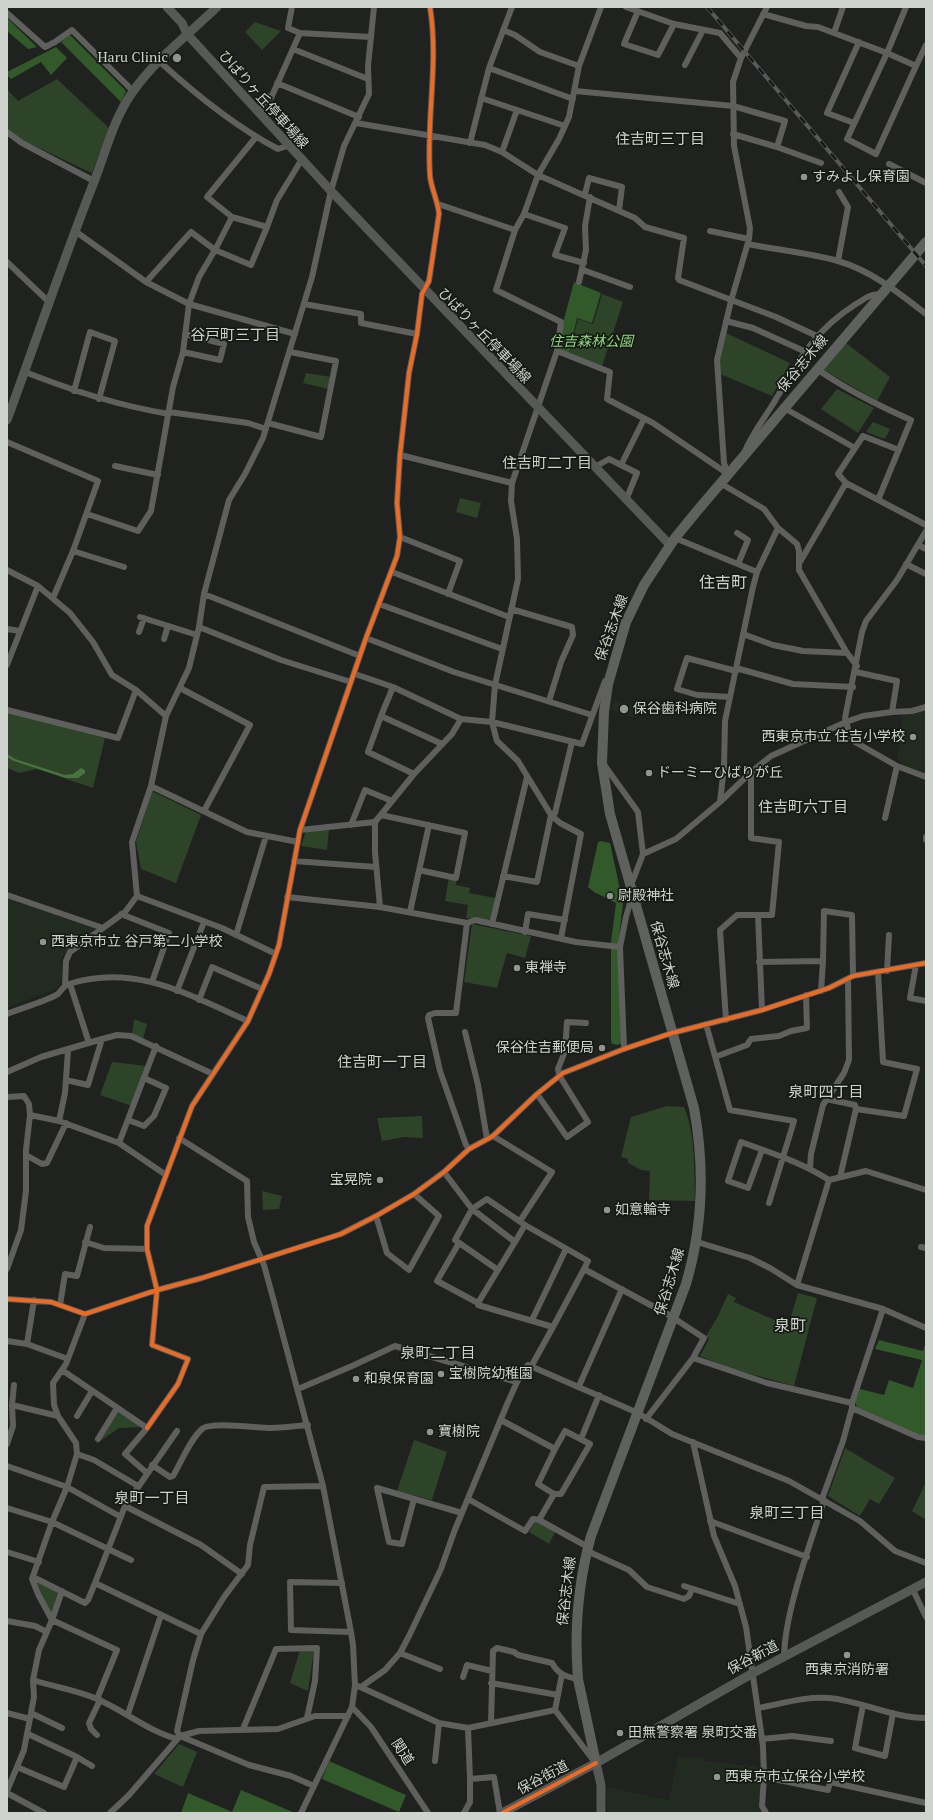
<!DOCTYPE html>
<html>
<head>
<meta charset="utf-8">
<style>
  body { margin:0 }
  #map { position:relative; width:933px; height:1820px; overflow:hidden; background:#1f221e; font-family:"PT Serif",serif }
  canvas { display:block }
  .frame { position:absolute; inset:0; border:8px solid #cfd3ce; pointer-events:none }
</style>
</head>
<body>
<div id="map">
<canvas width="933" height="1820"></canvas>
<div class="frame"></div>
</div>
<script>
const ctx = document.querySelector('canvas').getContext('2d');
ctx.lineJoin = 'round';
function fill(path, color) { ctx.fillStyle = color; ctx.fill(path, 'evenodd'); }
function stroke(path, color, width, dash) { ctx.strokeStyle = color; ctx.lineWidth = width; ctx.lineCap = dash ? 'butt' : 'round'; ctx.setLineDash(dash || []); ctx.stroke(path); }
function drawText(font, color, halo, rows, align = 'center') {
  ctx.font = font + ' "PT Serif","Noto Sans JP",serif'; ctx.lineWidth = 3.5; ctx.setLineDash([]); ctx.textBaseline = 'middle'; ctx.strokeStyle = halo; ctx.fillStyle = color; for (const [text, x, y, turn = 0] of rows) {
    ctx.save(); ctx.translate(x, y); ctx.rotate((+turn || 0) * Math.PI / 180); ctx.textAlign = isNaN(turn) ? turn : align; if (halo) ctx.strokeText(text, 0, 0); ctx.fillText(text, 0, 0); ctx.restore();
  }
}
fill(new Path2D(`
  M614,700L638,708L634,718L611,710Z
  M926,710V774L907,767L897,760L902,715L913,714Z
  M7,898L95,929L63,956L61,961L62,980L58,988L7,1008Z
  M678,1756L704,1758V1761L761,1767L759,1803L764,1813H607L606,1787L669,1800Z`), '#212b1f');
fill(new Path2D(`
  M255,22L281,31L262,50L245,32Z
  M57,79L109,128L92,173L7,133V89L18,101Z
  M602,294L623,302L602,366L569,353L578,319L593,324Z
  M726,333L790,363L772,396L718,373L719,358Z
  M846,343L890,377L877,401L822,369Z
  M306,373L331,377L329,389L303,383Z
  M837,389L874,408L858,433L821,409Z
  M873,422L890,429L885,439L866,432Z
  M460,498L481,503L477,518L456,512Z
  M7,712L105,738L93,788L37,769L19,773L7,768Z
  M152,791L201,815L176,883L141,869L136,842Z
  M329,829L327,850L301,846L306,831Z
  M449,877L456,879V885L470,888L469,893L495,898L491,919L488,921L473,918H466L468,905L445,901Z
  M472,924L531,936L525,958L507,953L497,988L464,982Z
  M134,1019L147,1024L143,1039L132,1034Z
  M112,1062L146,1066L132,1106L100,1095Z
  M667,1106L684,1107C696,1136 694,1170 695,1201L649,1200L650,1171L641,1170L628,1163V1159L621,1157L631,1117Z
  M422,1116L423,1138L404,1137L382,1141L377,1118Z
  M262,1191L282,1196L279,1209L263,1210Z
  M798,1293L817,1298L794,1386L726,1367L700,1356L709,1339L706,1336L717,1318L728,1294L736,1298L734,1302L788,1326Z
  M118,1411L142,1427L119,1428L96,1444Z
  M414,1440L447,1452L432,1500L397,1491Z
  M845,1448L895,1478L879,1504L870,1499L860,1516L828,1496Z
  M926,1482V1520L912,1511Z
  M534,1523H538L555,1532L549,1544L529,1532Z
  M33,1577L62,1591L52,1620Z
  M314,1649L308,1691L290,1683L300,1650Z
  M179,1744L197,1752L183,1787L154,1774Z`), '#2d4428');
fill(new Path2D(`
  M7,18L37,47L28,49L7,31Z
  M70,35L126,91L121,102L61,42Z
  M56,47L67,58L51,75L41,62L11,79L7,75V72Z
  M574,282L601,293L592,323L577,318L569,353L556,348Z
  M601,841L610,843L623,903L619,937L621,1043L618,1045L612,1044L611,1040V942L616,903L594,892L588,887L598,842Z
  M879,1340L923,1351L926,1341V1435L918,1434L857,1407L855,1402L860,1389L884,1395L889,1380L913,1388L922,1360L875,1349Z
  M329,1761L406,1795L399,1812L322,1779Z
  M241,1790L295,1813H181L188,1793L232,1812Z`), '#325929');
fill(new Path2D(`
  M7,754L15,759L65,775L73,774L81,768L85,770V773L78,778H66L14,761L7,757Z`), '#497340');
stroke(new Path2D(`
  M292,7L288,28L300,33
  M626,7L674,24L720,33L741,58
  M906,7L887,53L847,139L876,154L916,66
  M638,11L624,44L658,55L674,24
  M7,13L45,47L55,42L72,30L133,91
  M763,14L806,26L818,27L887,53L916,66L926,45
  M503,30L515,35L540,52L579,66
  M834,33L843,7
  M293,49L368,79
  M159,61C195,94 234,126 278,149L290,145
  M685,65L703,30
  M489,68L573,99
  M277,83L359,117
  M575,91L733,106L785,121L777,147L733,134
  M481,98L565,126
  M260,112L267,96L271,98L300,33L371,37
  M356,123L485,145L502,152L538,175L635,218L645,227L684,238L678,278L679,280L776,317L817,336
  M854,123L827,113L859,42
  M7,132L22,143L94,181
  M470,143L489,68L512,7
  M777,147L821,163
  M502,152L517,110
  M889,164L926,183
  M585,194L589,178L622,187L619,210
  M438,204L515,230
  M524,214L565,228L555,255L584,263
  M267,227L277,200L302,159
  M75,231L146,282L189,304L295,334
  M710,231L749,239
  M748,244C777,250 810,253 838,261C872,271 899,293 926,314
  M838,261L848,207L839,192
  M7,262L50,303
  M583,270L630,287
  M146,282L191,232L215,250L251,265L267,227L232,217L207,197L256,137
  M579,282L586,250L585,226L590,197
  M304,304L361,314V323L417,334
  M726,321L753,328L804,351
  M557,351L610,372L607,399L653,423L728,474
  M183,352L220,360L224,344L185,334
  M817,369C847,390 877,405 911,420L878,500
  M25,372C74,391 116,405 169,414
  M74,391L90,332L115,341L99,399
  M784,408L855,448
  M169,412L248,423L266,429
  M268,423L321,437L336,361L290,352
  M7,442L98,481L73,551L53,598
  M745,451C752,434 763,420 773,404C798,362 813,331 856,304C865,299 870,293 881,295
  M400,455L512,483
  M621,465L637,473L626,500
  M115,466L158,475
  M595,467L609,459L621,465L644,419
  M728,474L724,463L717,360L731,301L749,239L750,228L734,146L733,82L741,58L767,7
  M720,483L764,509L778,528L797,544L799,551V570L847,653L857,666
  M846,483L838,474L863,436L899,450
  M87,514L138,531L151,511L173,387L183,352L189,304L199,277L215,250L232,217
  M926,531L897,580L866,621L862,632L845,718L850,736L855,742L897,766L926,777
  M737,533L748,540L738,564
  M400,537L460,561L448,594
  M675,538L757,572
  M918,545L926,549
  M73,551L124,567
  M800,562L846,483L926,525
  M906,564L926,574
  M7,570L38,586L70,613L93,642L112,675L136,690L166,716
  M392,572L509,617
  M204,594L360,656
  M379,604L502,649
  M511,609L572,627L573,635L561,662L549,701
  M140,617L197,635
  M199,627L281,660L351,682
  M7,629L20,631
  M139,632L144,618
  M743,634L773,645L803,651L847,653
  M366,638L454,672L592,715
  M164,639L168,626
  M7,665L38,586
  M736,668L793,684L853,687
  M856,672L897,681L892,712
  M355,674L393,687L461,719L492,722L582,744L605,681
  M393,687L381,716L442,744
  M180,688L250,725L204,811
  M730,697L697,695L677,689L687,658L736,671
  M7,710L118,738L136,690
  M381,716L368,752L414,774
  M605,766L638,812L643,854
  M151,786L247,832L298,842
  M720,802L724,767L725,721L753,587L757,572L778,528
  M381,815L465,833L456,878L419,870
  M885,818L897,766
  M375,822V852L380,907
  M351,825L365,790L392,801
  M300,830L375,822L414,774L452,734L461,719
  M926,837V840
  M294,861L376,867
  M503,876L537,882L551,815L518,761L497,741L492,722L495,685L518,579L517,539L511,501L512,483L557,351L561,322L496,290L515,230L524,214L538,175L559,139L569,117L579,66L601,7
  M629,884L633,880L643,854L676,839L720,802L751,772L771,756L846,722L863,716L892,712L912,711L926,707
  M7,895L103,928
  M137,896L222,928L276,954
  M287,897L380,907L467,923L475,920L576,942L620,947
  M410,912L429,825
  M121,914L169,933L152,982
  M758,915L762,1010
  M467,923L456,1013H435L429,1015L428,1018L440,1071L466,1145L469,1149
  M492,924L527,777
  M525,932L528,914L565,920
  M236,935L266,836
  M561,938L581,834L560,823L551,815L555,813L572,742
  M759,962L823,961
  M916,965L910,998L926,1001
  M887,971L889,935
  M70,984L89,1043
  M65,986L66,961L70,952L125,912L137,896L132,842L151,786L166,716L189,668L199,627L204,594L229,500L245,474L263,438L312,277L331,191L344,146L369,94L368,66L374,7
  M177,991L204,922
  M821,991L823,961L824,911L852,915L853,976
  M199,1000L212,967L262,989
  M7,1014C19,1009 49,1000 58,994C62,990 63,986 69,984C135,963 189,995 248,1021
  M726,1020L720,930L737,915H772L779,842L751,838V772
  M706,1024L730,1110L794,1121L769,1203
  M465,1032L478,1085L487,1139
  M624,1049L620,947L626,917L632,896
  M715,1057L747,1045L751,1039L779,1036L791,1031L807,1028L806,995
  M7,1072L41,1057L102,1039L117,1035L131,1036L213,1074
  M66,1080L88,1085L102,1039
  M537,1094L567,1137L588,1122L559,1075L558,1069L565,1051L567,1022L586,1023
  M7,1097L24,1096L29,1104L30,1115L26,1150V1191L21,1230L7,1269
  M826,1099L855,1105L856,1109L904,1116L917,1069L883,1062L878,972
  M30,1115L59,1121L119,1143L166,1175
  M128,1120L144,1126L154,1116L166,1088L144,1078
  M59,1121L65,1093L68,1051
  M493,1136L552,1172L520,1221
  M179,1138L247,1181L248,1217L254,1242L264,1265L273,1298L323,1486L351,1632L353,1645L355,1685L352,1707L301,1813
  M119,1143L156,1046
  M762,1150L748,1188L728,1181L741,1142C771,1153 801,1162 829,1180L866,1171L926,1190
  M26,1155L42,1164L47,1163L66,1123
  M810,1168L811,1154L823,1105L844,1073L849,1060L848,979
  M444,1172L472,1209L515,1242L525,1225
  M840,1177L856,1109
  M376,1216L387,1253L409,1270L439,1216L414,1194
  M85,1242L104,1248L147,1249
  M515,1242L478,1303V1305L553,1327L532,1365
  M697,1242L750,1258L770,1268L797,1285L883,1309L926,1328
  M459,1243L437,1281L478,1303
  M921,1247L926,1248
  M498,1270L455,1240L472,1209L487,1199L525,1225L588,1261L584,1269L669,1315L704,1338L693,1358L767,1383L852,1403
  M797,1285L829,1180
  M7,1299L51,1302L85,1314L157,1290L202,1278L341,1234L376,1216L414,1194L444,1172L469,1149L493,1136L537,1094L563,1073L624,1049L672,1033L762,1010L829,988L853,976L926,963
  M60,1305L65,1274L77,1276L90,1227
  M883,1309L852,1403V1408L918,1437L926,1438
  M532,1320L566,1249
  M553,1327L584,1269
  M7,1341L27,1344L68,1359
  M27,1344L34,1300
  M62,1370L147,1428L125,1454L147,1473
  M579,1386L622,1289
  M298,1389L352,1366L395,1346L517,1382
  M12,1405L58,1416
  M77,1416L92,1391
  M646,1419L693,1358
  M501,1420L555,1449L565,1431L590,1444L561,1494H554L539,1520
  M147,1428L178,1384L188,1359L152,1345L157,1290L147,1249V1226L192,1106L248,1021L269,974L279,945L300,830L366,638L397,556L400,537L397,503L400,455L409,373L417,334L422,294L429,281L439,214C438,201 431,188 430,176C426,119 439,63 430,7
  M177,1431L125,1506L95,1583L201,1634
  M98,1439L117,1408
  M581,1439L599,1395
  M693,1442L714,1536L735,1586L746,1627L763,1746L764,1777L762,1806L766,1813
  M7,1444L13,1426L12,1405L14,1385
  M77,1454L94,1460L138,1486
  M152,1465L170,1477L173,1476C182,1461 189,1441 202,1429C210,1421 257,1428 271,1428C283,1428 295,1426 308,1425
  M7,1466L67,1487L121,1517
  M554,1494L538,1484L555,1449
  M414,1499L402,1544L389,1542L377,1488L462,1513
  M468,1499L525,1531L533,1519L539,1520L588,1547
  M822,1499L843,1441L852,1408
  M125,1506L201,1545L242,1574
  M7,1508L52,1522L131,1560
  M710,1521L807,1557
  M587,1551L629,1570L647,1587L684,1599L689,1596L692,1589
  M7,1552L39,1562
  M33,1577L85,1603L88,1600L95,1583
  M342,1583L290,1582L291,1630L351,1632
  M684,1586L740,1604
  M913,1590L926,1617
  M62,1591L52,1620L117,1650L97,1699
  M7,1621L35,1626L47,1632
  M400,1653L440,1669
  M784,1657C785,1610 810,1546 824,1500
  M463,1677L467,1665L492,1671
  M33,1680C54,1687 77,1690 97,1699C125,1711 148,1731 177,1739
  M491,1683L558,1695
  M358,1686L439,1723L468,1728L555,1710L562,1674
  M361,1687L385,1670L400,1653L409,1636L441,1569L454,1532L508,1402L517,1382L528,1365L638,1413L672,1434L789,1481L860,1521L895,1551L926,1563
  M863,1705L855,1748L885,1756L893,1713
  M352,1707L371,1727L428,1813
  M758,1708C781,1704 805,1696 829,1698C861,1701 893,1718 926,1718
  M555,1710L594,1761
  M7,1713L30,1719
  M31,1713L62,1728
  M128,1714L161,1615
  M491,1723L493,1651L497,1648L514,1652L518,1655L552,1663C558,1674 566,1677 578,1679
  M468,1728L470,1779L494,1777L500,1813
  M243,1729L276,1649L317,1648L315,1681L307,1718
  M97,1735L91,1729L89,1723L100,1700
  M762,1739L792,1736L831,1741
  M77,1757L92,1766
  M435,1761L439,1723
  M17,1767L64,1787L77,1757L28,1734
  M764,1777L828,1790L830,1782L926,1803
  M314,1786L291,1776L249,1765L180,1736L177,1731L193,1660L201,1634L224,1597L248,1565L250,1545L264,1487L323,1486
  M7,1791L24,1750L34,1697L33,1680L39,1650L52,1620L38,1594L32,1579L52,1522L67,1487L77,1454L76,1443L58,1416L54,1405L53,1383L66,1364L85,1314
  M7,1793L44,1813
  M110,1813L129,1795L180,1736L199,1731L278,1729L315,1716H348
  M464,1813L470,1802V1779`), '#5f605e', 6);
stroke(new Path2D(`
  M167,7L182,23L187,34L331,191L670,545
  M7,420C36,341 63,260 94,182C106,151 114,117 134,90C157,58 189,34 217,7
  M596,1763L601,1785V1813
  M502,1813L596,1763L753,1673L926,1582`), '#565956', 9);
stroke(new Path2D(`
  M596,1763L578,1679C574,1630 578,1583 591,1536L686,1284C703,1226 705,1168 694,1108L610,814L602,763L604,712L608,684L626,622L644,585L675,538L697,511L926,242`), '#5f615e', 10);
const rail = new Path2D(`
  M707,7L926,266`);
stroke(rail, '#595a59', 4);
stroke(rail, '#151b13', 2.5, [8]);
stroke(new Path2D(`
  M7,1299L51,1302L85,1314L157,1290L202,1278L341,1234L376,1216L414,1194L444,1172L469,1149L493,1136L537,1094L563,1073L624,1049L672,1033L762,1010L829,988L853,976L926,963
  M147,1428L178,1384L188,1359L152,1345L157,1290L147,1249V1226L192,1106L248,1021L269,974L279,945L300,830L366,638L397,556L400,537L397,503L400,455L409,373L417,334L422,294L429,281L439,214C438,201 431,188 430,176C426,119 439,63 430,7
  M502,1813L596,1763`), '#ed6a23', 4);
for (const [x, y, r, color] of [
  [177,58,5,"#919590"],
  [804,177,4,"#919590"],
  [624,709,5,"#919590"],
  [913,737,4,"#919590"],
  [649,773,4,"#919590"],
  [610,896,4,"#919590"],
  [43,942,4,"#919590"],
  [517,968,4,"#919590"],
  [602,1048,4,"#919590"],
  [380,1180,4,"#919590"],
  [607,1210,4,"#919590"],
  [441,1374,4,"#919590"],
  [356,1379,4,"#919590"],
  [430,1432,4,"#919590"],
  [847,1655,4,"#919590"],
  [620,1733,4,"#919590"],
  [717,1777,4,"#919590"]
]) { const dot = new Path2D(); dot.arc(x, y, r, 0, 2 * Math.PI); ctx.fillStyle = color; ctx.fill(dot); stroke(dot, '#151b13', 1.5); }
drawText('14px', '#cfd3ce', '#151b13', [
  ["Haru Clinic",168,58,"right"],
  ["すみよし保育園",812,177],
  ["保谷歯科病院",633,709],
  ["西東京市立 住吉小学校",905,737,"right"],
  ["ドーミーひばりが丘",657,773],
  ["尉殿神社",618,896],
  ["西東京市立 谷戸第二小学校",51,942],
  ["東禅寺",525,968],
  ["保谷住吉郵便局",594,1048,"right"],
  ["宝晃院",372,1180,"right"],
  ["如意輪寺",615,1210],
  ["宝樹院幼稚園",449,1374],
  ["和泉保育園",364,1379],
  ["寶樹院",438,1432],
  ["西東京消防署",847,1670,"center"],
  ["田無警察署 泉町交番",628,1733],
  ["西東京市立保谷小学校",725,1777]
], 'left');
drawText('14px', '#cfd3ce', '#151b13', [
  ["ひばりヶ丘停車場線",263,100,48],
  ["ひばりヶ丘停車場線",484,336,46],
  ["保谷志木線",803,364,-50],
  ["保谷志木線",612,628,-70],
  ["保谷志木線",664,955,74],
  ["保谷志木線",670,1282,-73],
  ["保谷志木線",567,1591,-83],
  ["保谷新道",753,1658,-28],
  ["関道",402,1752,57],
  ["保谷街道",543,1778,-28]
]);
drawText('italic 14px', '#91d383', '#151b13', [
  ["住吉森林公園",591,342]
]);
drawText('15px', '#cfd3ce', '#151b13', [
  ["住吉町三丁目",660,140],
  ["谷戸町三丁目",235,336],
  ["住吉町二丁目",547,464],
  ["住吉町六丁目",803,808],
  ["住吉町一丁目",382,1063],
  ["泉町四丁目",826,1093],
  ["泉町二丁目",438,1354],
  ["泉町一丁目",152,1499],
  ["泉町三丁目",787,1514]
]);
drawText('16px', '#cfd3ce', '#151b13', [
  ["住吉町",723,583],
  ["泉町",790,1326]
]);
</script>
</body>
</html>
